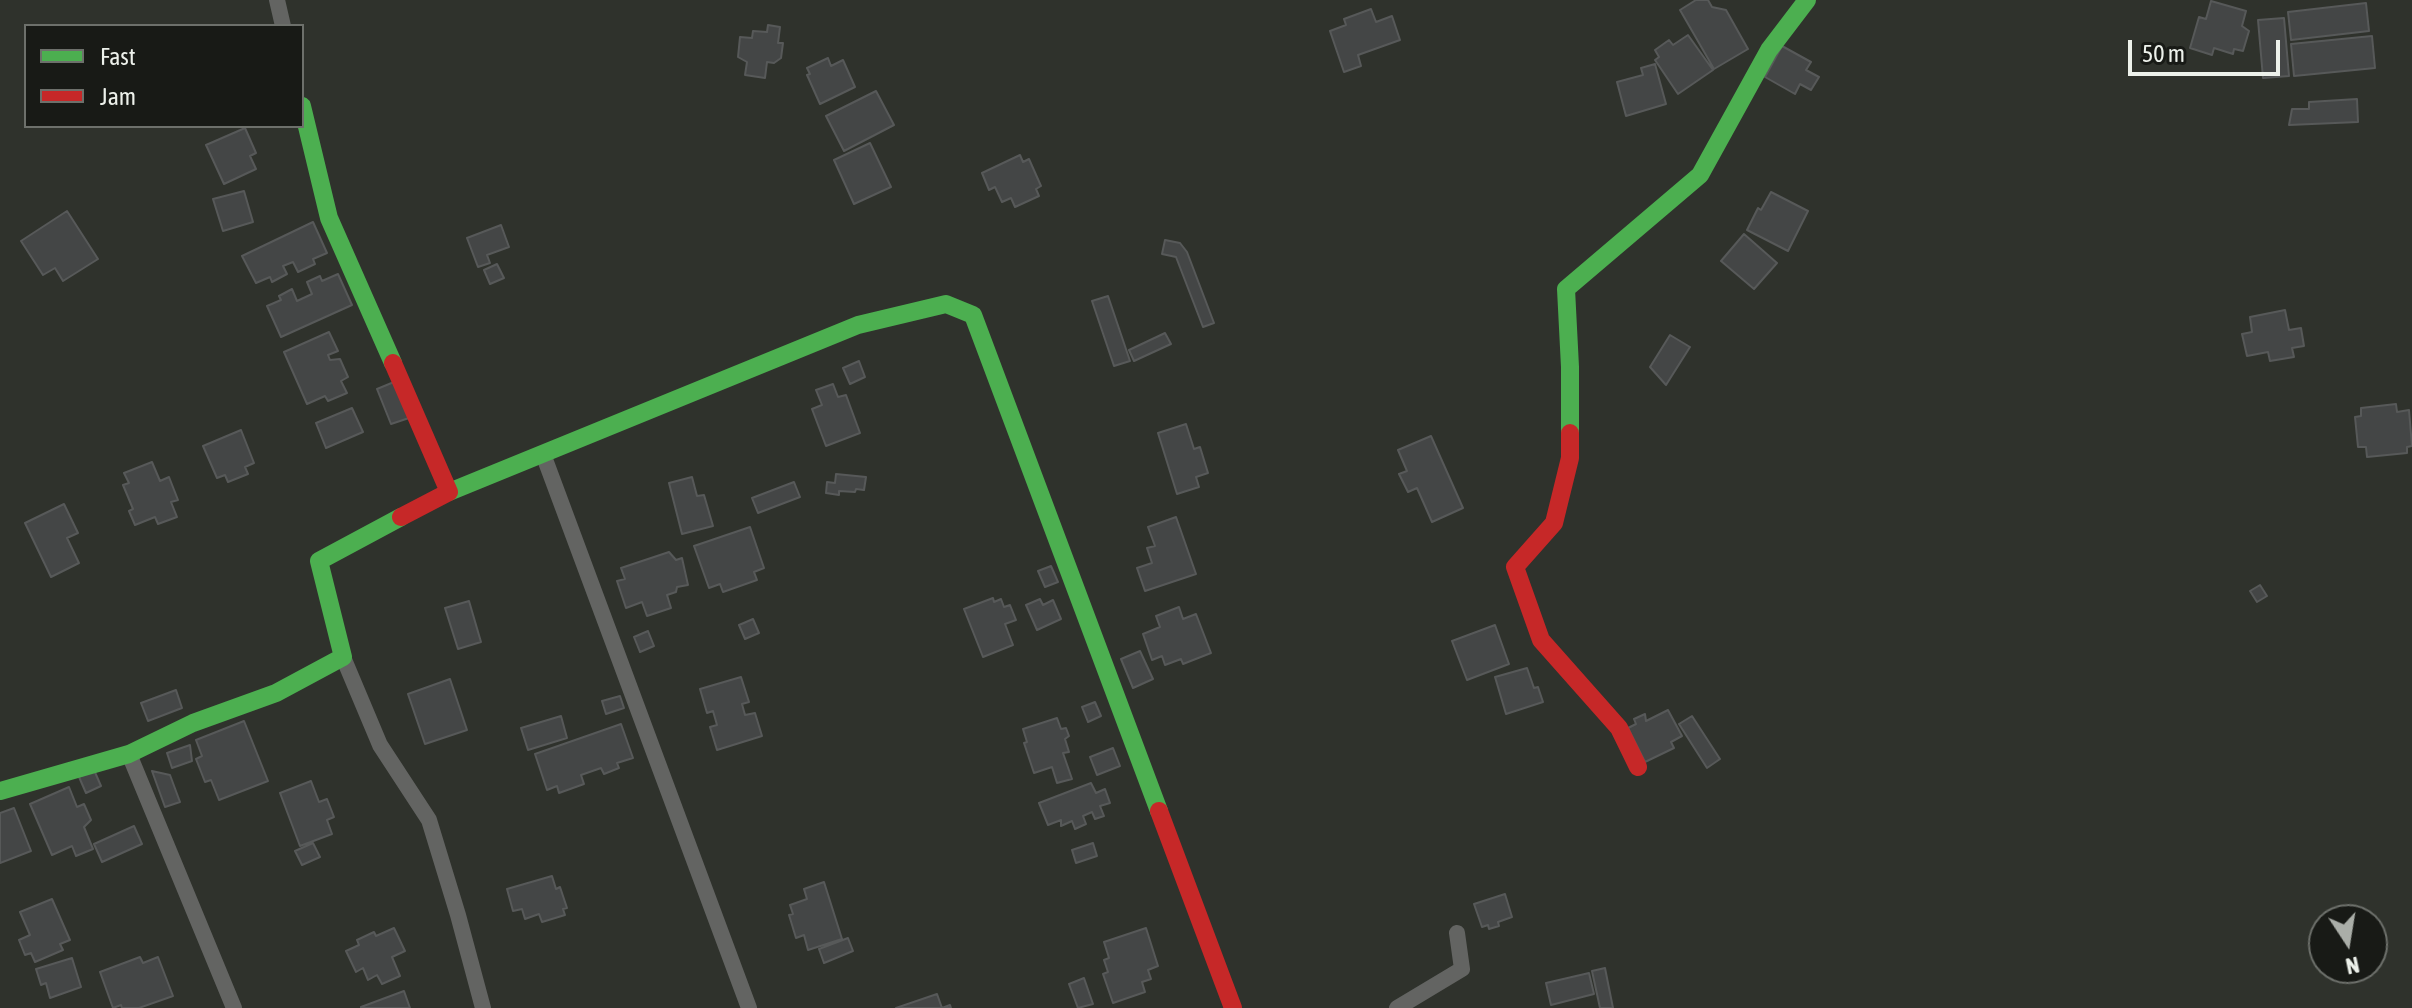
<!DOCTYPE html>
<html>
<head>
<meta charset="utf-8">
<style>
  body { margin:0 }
  #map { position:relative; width:2412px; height:1008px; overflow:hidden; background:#2f322c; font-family:"Asap Condensed",sans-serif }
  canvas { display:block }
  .legend { position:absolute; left:24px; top:24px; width:280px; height:104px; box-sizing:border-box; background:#181a16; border:2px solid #6d706b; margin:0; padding:10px 14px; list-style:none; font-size:24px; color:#edf1eb }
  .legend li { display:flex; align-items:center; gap:16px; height:40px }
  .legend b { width:40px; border:2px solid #6d706b }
  .north { position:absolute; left:2308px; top:904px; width:80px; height:80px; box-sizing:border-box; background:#181a16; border:2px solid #6d706b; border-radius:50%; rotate:168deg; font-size:22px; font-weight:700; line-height:32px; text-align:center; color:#edf1eb }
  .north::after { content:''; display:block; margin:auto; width:28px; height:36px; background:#aaaea8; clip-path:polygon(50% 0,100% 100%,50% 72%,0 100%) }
  .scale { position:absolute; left:2128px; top:40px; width:152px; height:36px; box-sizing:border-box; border:4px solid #edf1eb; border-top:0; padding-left:10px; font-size:24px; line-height:28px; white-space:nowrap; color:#edf1eb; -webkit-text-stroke:6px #181a16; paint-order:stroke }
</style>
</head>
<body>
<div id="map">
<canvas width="2412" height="1008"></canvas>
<ul class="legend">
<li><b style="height:10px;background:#4caf50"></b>Fast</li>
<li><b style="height:10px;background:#c62828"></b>Jam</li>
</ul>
<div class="north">N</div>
<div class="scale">50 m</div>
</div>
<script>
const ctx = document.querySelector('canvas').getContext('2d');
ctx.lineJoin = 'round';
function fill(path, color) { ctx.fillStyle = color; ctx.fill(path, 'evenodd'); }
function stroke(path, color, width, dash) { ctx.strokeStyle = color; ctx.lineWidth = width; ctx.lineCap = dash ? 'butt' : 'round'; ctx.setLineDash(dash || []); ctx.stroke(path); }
const building = new Path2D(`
  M1696,0H1708L1712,7L1726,10L1748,49L1714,69L1680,10Z
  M2211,1L2246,11L2242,26L2249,31L2243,51L2234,49L2233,54L2214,48L2212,55L2190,48L2199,17L2206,19Z
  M2366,3L2369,31L2291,40L2288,12Z
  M1371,9L1376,22L1392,16L1400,40L1358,55L1361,66L1344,72L1330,31L1346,25L1344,19Z
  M2284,18L2289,76L2263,78L2258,20Z
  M768,25L780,27L778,43H783L781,58L774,63L767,62L765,78L745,75L747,62L738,57L740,37L752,38L753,31L767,32Z
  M1688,35L1713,70L1678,94L1655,60L1659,57L1655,50L1669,40L1673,45Z
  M2372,36L2375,68L2294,76L2291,44Z
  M1782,46L1811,62L1806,70L1819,77L1811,90L1800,84L1795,94L1765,77Z
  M828,58L831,66L843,60L855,87L820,104L807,75L810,74L807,68Z
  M1655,64L1666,104L1626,116L1617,82L1643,75L1641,68Z
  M876,91L894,125L844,151L826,116Z
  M2357,99L2358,122L2289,125L2292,109H2309V102Z
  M245,128L256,153L250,156L256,169L224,184L206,145Z
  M870,143L891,187L854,204L834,160Z
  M1020,155L1023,162L1029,159L1041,186L1036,189L1039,196L1015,207L1011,198L1002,202L995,187L989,190L982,173Z
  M244,191L253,222L223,231L213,199Z
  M1771,192L1808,211L1788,251L1747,230L1758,208L1761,210Z
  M67,211L98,259L63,281L55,268L43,275L21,241Z
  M313,222L327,253L313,259L315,264L298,272L293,262L283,266L287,274L272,282L270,277L256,283L242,256Z
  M501,225L509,247L487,255L490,263L478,267L467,238Z
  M1744,234L1777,263L1754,289L1721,261Z
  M1165,240L1180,243L1187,252L1214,323L1203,327L1176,257L1162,254Z
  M497,264L504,278L490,284L484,270Z
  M338,274L352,305L281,337L267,306L281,300L279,296L292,289L297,301L312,294L307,282L320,276L322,281Z
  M1108,296L1130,361L1114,366L1092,301Z
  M2285,310L2289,330L2301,328L2304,346L2292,348L2294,357L2270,361L2268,352L2247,356L2242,334L2252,332L2250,317Z
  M329,332L338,351L328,355L330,360L340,359L348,377L341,381L347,393L328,401L325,396L307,404L284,352Z
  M1165,333L1171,344L1134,361L1129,350Z
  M1670,335L1690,347L1666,385L1650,367Z
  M859,361L865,377L850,384L843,368Z
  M394,382L409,418L391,424L377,389Z
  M833,384L838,397L846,395L860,433L826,446L812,409L822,405L816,390Z
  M2396,404L2397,412L2409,410L2412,446L2407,447V453L2367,457L2366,447H2358L2355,417L2361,416V408Z
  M352,408L363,432L326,448L316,423Z
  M1186,424L1194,449L1200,447L1208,473L1196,477L1199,487L1177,494L1158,433Z
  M241,430L254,463L245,467L248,474L228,482L225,475L217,478L203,446Z
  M1431,436L1463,508L1432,522L1417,488L1408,492L1399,474L1407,471L1398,450Z
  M152,462L160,481L169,477L178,500L171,502L177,517L158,524L155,517L135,525L129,511L133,509L123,485L129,483L124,473Z
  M836,474L866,477L864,490L856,489L855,492L839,491V495L826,493L827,482L835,483Z
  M692,477L697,496L704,495L713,526L682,534L669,483Z
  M794,482L800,497L758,513L752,498Z
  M64,504L78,533L67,538L79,563L51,577L25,523Z
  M1176,517L1196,574L1145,591L1137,568L1152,563L1147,548L1155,546L1148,527Z
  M750,527L764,568L754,572L757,580L723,592L720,584L709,588L694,546Z
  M669,552L676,560L682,558L688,585L677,587L676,592L667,595L671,608L647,616L642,602L626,608L617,581L625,579L621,568Z
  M1051,566L1058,582L1045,587L1038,571Z
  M2260,585L2267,596L2257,602L2250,591Z
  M993,598L994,602L1001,599L1004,607L1010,605L1016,620L1005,624L1013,645L983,657L964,609Z
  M1040,599L1043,605L1053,600L1061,619L1037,630L1026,605Z
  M469,601L481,642L458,649L445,608Z
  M1179,607L1183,619L1196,614L1211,653L1183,664L1181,659L1165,665L1162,656L1152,660L1143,634L1160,627L1156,616Z
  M753,619L759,633L745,639L739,625Z
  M1495,625L1509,664L1467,680L1452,641Z
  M648,631L654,646L640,652L634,637Z
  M1140,651L1153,679L1133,688L1121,659Z
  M1527,668L1534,688L1538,687L1543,702L1506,714L1495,677Z
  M741,677L749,702L742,704L745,715L755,713L762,736L717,750L710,727L717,725L713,711L707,713L700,689Z
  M450,679L467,730L425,744L408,694Z
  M176,690L182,708L148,721L141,703Z
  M620,696L624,708L606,714L602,701Z
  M1095,702L1101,716L1088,722L1082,707Z
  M1668,710L1682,736L1671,742L1674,748L1645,762L1628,728L1636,724L1634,719L1645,714L1646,721Z
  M561,716L567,738L528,750L521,728Z
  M1692,716L1720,759L1707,768L1679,724Z
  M1057,718L1061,729L1066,728L1069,736L1065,739L1069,752L1063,753L1072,779L1057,783L1052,767L1034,773L1024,743L1027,742L1023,729Z
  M244,721L268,781L219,800L211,780L205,782L196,759L202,756L196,740Z
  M621,724L633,758L617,763L619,768L604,774L601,768L581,775L584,784L559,793L557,786L547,790L535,754Z
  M190,745L192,761L172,768L167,753Z
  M1113,748L1120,766L1097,775L1090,757Z
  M94,770L101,786L86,793L79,777Z
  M152,771L170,775L180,802L165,807Z
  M311,781L319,802L327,799L334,817L327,820L332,834L300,846L280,793Z
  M1091,783L1096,793L1105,789L1110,803L1100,806L1104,816L1095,819L1092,812L1083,816L1086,824L1075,829L1072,821L1061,826V820L1048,825L1039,803Z
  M69,787L77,807L84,804L91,820L84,827L93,849L76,856L72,846L52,855L30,804Z
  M14,808L31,851L0,863V813Z
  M134,826L142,844L102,862L94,844Z
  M313,843L320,857L302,865L295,851Z
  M1093,843L1097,856L1076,863L1072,850Z
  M552,876L556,889L560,887L567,908L563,909L565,915L542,922L539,914L525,919L522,909L513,911L507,889Z
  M824,882L842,939L808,950L804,935L796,938L789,915L793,914L790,905L807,899L804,889Z
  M1505,894L1512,917L1498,922L1499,926L1489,929L1488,925L1482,927L1474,904Z
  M52,899L70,940L60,944L63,950L35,962L31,953L25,955L19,940L30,935L20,912Z
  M394,928L405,951L392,957L400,976L382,984L377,975L368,980L363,968L356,972L346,951L359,945L357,940L374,932L376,936Z
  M1146,928L1158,966L1148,970L1151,979L1142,982L1145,992L1113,1003L1103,974L1108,972L1104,960L1109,958L1104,942Z
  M848,938L853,951L824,963L819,949Z
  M140,957L143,963L158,957L173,996L139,1008H122L121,1005L113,1008L100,972Z
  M72,958L81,987L50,998L46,983L41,985L36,969Z
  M1605,968L1613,1008H1600L1592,971Z
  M1589,973L1594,994L1551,1005L1546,983Z
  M1084,978L1093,1004L1078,1008L1069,984Z
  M404,991L410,1008H361V1007Z
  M937,994L942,1008L950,1005L951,1008H896Z`);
fill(building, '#444646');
stroke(building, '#575959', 2);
stroke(new Path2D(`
  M277,0L283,26
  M543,454L749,1008
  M343,657L380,745L429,820L458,915L483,1008
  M129,754L234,1008
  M1397,1008L1462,969L1457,933`), '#636462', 16);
stroke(new Path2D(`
  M302,106L329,218L393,363
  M1570,433V367L1566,289L1700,175L1769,50L1807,0
  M449,492L858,325L946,304L973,315L1159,811
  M0,791L129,754L193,723L276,693L343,657L319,561L401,517`), '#4caf50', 18);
stroke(new Path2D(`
  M393,363L449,492L401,517
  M1570,433V458L1554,523L1515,567L1541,640L1619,728L1638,767
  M1159,811L1233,1008`), '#c62828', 18);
</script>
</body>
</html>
